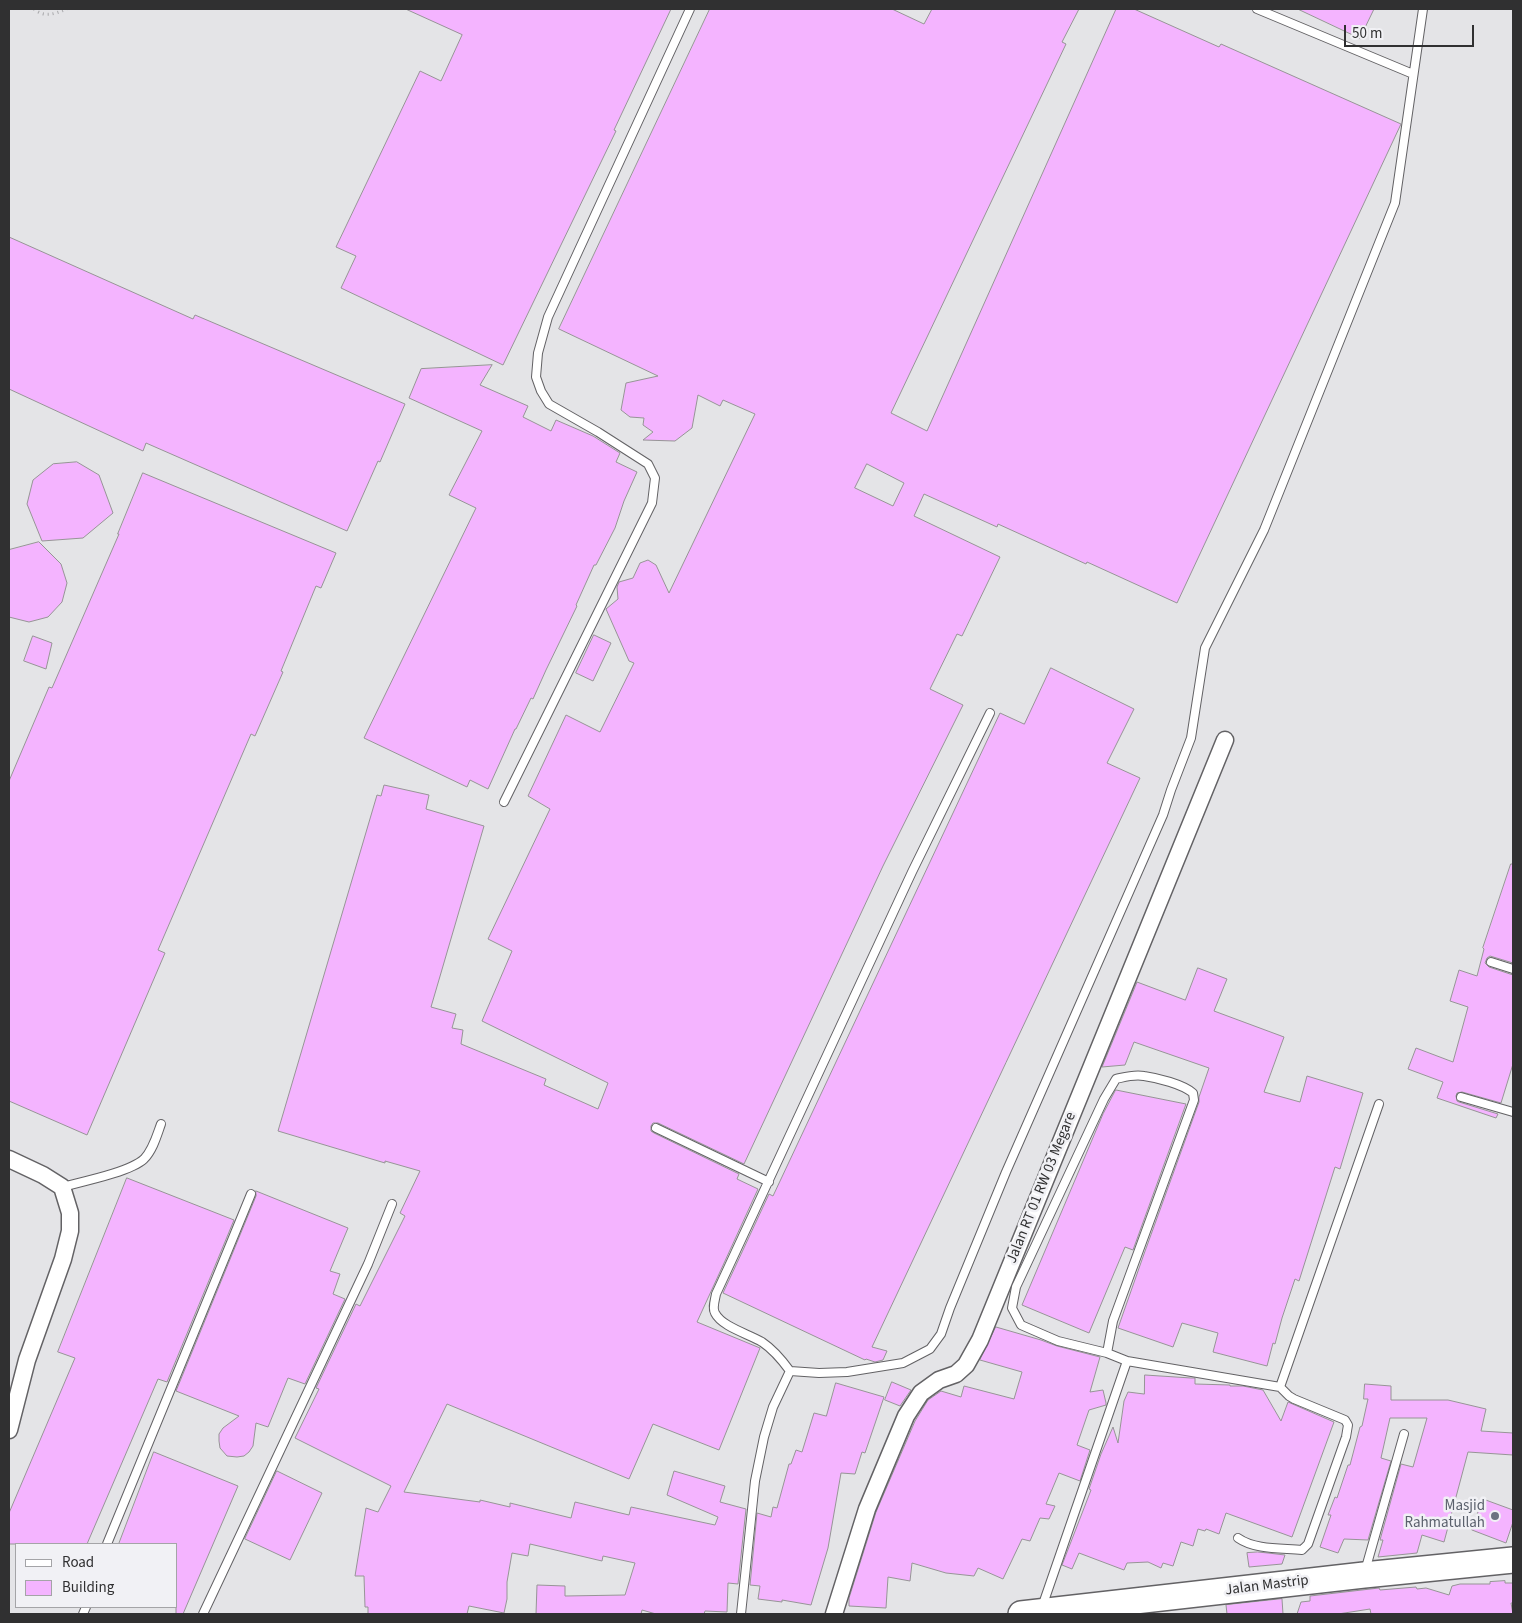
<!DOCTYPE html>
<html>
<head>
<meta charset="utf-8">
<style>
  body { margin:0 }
  #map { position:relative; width:1522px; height:1623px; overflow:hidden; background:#e4e4e7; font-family:"Source Sans 3",sans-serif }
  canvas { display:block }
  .frame { position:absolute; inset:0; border:10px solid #303031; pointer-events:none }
  .legend { position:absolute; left:15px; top:1543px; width:162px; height:65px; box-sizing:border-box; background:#f1f1f5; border:1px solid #a4a4a7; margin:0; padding:6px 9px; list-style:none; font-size:15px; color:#303031 }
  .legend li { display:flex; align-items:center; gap:10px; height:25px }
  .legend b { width:25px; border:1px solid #a4a4a7 }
  .scale { position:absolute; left:1344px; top:25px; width:130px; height:22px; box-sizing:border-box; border:2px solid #303031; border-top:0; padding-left:6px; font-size:15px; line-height:18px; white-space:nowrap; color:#303031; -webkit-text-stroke:4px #f1f1f5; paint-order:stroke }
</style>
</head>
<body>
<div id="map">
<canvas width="1522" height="1623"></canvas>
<div class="frame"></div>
<ul class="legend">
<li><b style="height:6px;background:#fff"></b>Road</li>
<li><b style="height:14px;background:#f4b4ff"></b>Building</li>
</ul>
<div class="scale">50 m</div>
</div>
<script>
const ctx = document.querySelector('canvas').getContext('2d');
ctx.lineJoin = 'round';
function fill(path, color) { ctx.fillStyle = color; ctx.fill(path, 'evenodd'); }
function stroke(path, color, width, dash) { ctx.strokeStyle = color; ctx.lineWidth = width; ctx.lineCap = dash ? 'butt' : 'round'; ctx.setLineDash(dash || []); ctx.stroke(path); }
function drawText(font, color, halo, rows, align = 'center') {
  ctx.font = font + ' "Source Sans 3",sans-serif'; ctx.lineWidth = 5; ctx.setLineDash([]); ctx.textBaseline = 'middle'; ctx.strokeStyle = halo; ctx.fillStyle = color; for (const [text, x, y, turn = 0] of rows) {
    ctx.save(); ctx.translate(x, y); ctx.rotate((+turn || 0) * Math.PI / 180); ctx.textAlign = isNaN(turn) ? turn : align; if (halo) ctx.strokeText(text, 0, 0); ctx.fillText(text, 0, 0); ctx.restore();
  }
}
const building = new Path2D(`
  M406,9H671L614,130L616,131L503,365L341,288L356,256L336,247L420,71L441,81L462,35Z
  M710,9H892L924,24L932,9H1079L1062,42L1066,44L891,413L927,431L1116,9H1134L1219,47L1221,44L1401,124L1177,603L1087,562L1086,564L998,524L997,527L924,494L914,516L1000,557L962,636L957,634L930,689L963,705L883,866L744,1164L658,1123H653L651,1126V1131L654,1133L739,1174L737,1179L758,1189L697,1322L760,1348L719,1450L653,1424L629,1479L447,1404L404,1492L480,1502V1500L510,1507V1503L571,1518L575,1502L629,1515L631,1507L715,1525L718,1517L667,1495L674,1471L725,1486L720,1502L746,1509L738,1584L728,1583L727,1612L705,1611L704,1614H656L642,1610L641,1614H536L537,1585L565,1586V1596L625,1595L635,1563L603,1556L602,1561L530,1544L528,1556L512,1553L507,1582V1599L504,1613L469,1606L467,1614H368V1607H365L364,1576H355L366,1508L378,1512L391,1486L295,1438L319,1389L316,1388L356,1304L360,1306L405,1216L400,1213L420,1171L385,1161V1163L278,1131L377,795L381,796L384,785L429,795L426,809L484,826L431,1007L456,1014L452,1028L463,1030L461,1044L546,1079L544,1085L598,1109L608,1083L482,1021L512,951L488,939L550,809L528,796L566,715L600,732L634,663L629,661L606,609L618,599L617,587L619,582L633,578L640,563L648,560L656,565L669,593L755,414L723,400L720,406L698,395L692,428L675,441L643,440L653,432L643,425L644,418L630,417L621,410L626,383L658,376L559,329ZM867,464L904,483L893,506L855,488Z
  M1298,9H1374L1360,38Z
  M9,237L193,319L195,315L405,404L380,462L378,461L347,531L146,443L143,451L9,389Z
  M492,365L480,385L528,406L523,417L551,431L556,420L593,436L620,453L616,462L637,472L624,501L615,528L596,565H594L576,605L577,606L546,670L533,699L531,698L516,729H515L488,789L470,780L467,787L364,738L476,508L449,495L482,431L409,398L421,369Z
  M77,462L99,475L113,513L83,538L42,541L27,504L33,480L53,464Z
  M143,473L336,553L321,588L316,586L281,671L283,672L255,736L251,734L158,950L165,953L87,1135L9,1101V781L49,687L52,688L119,534H118Z
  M39,542L61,564L67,583L62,602L48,617L29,622L9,617V550Z
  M594,635L611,643L593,681L576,673Z
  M33,636L52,643L46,669L24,661Z
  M1051,668L1134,709L1107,763L1140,778L872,1347L887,1351L883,1360L875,1362L866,1359L865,1360L723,1293L769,1194L773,1196L1000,713L1024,724Z
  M1511,864H1513V963L1490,956L1487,958L1485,963L1489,967L1513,975V1064L1501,1103L1462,1092L1457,1093L1456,1096L1457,1101L1459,1102L1498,1114L1496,1118L1437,1098L1443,1082L1408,1069L1416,1048L1453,1062L1468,1007L1450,1001L1459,970L1477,976L1484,949L1483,948Z
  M1198,968L1227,979L1214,1011L1284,1037L1264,1092L1300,1102L1307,1076L1363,1093L1340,1169L1335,1167L1299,1281L1295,1279L1282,1318L1275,1344L1273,1343L1267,1366L1213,1352L1218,1333L1182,1323L1173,1347L1118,1328L1144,1254L1199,1102V1097L1209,1068L1134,1042L1125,1065L1102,1067L1137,982L1185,1000Z
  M1116,1090L1186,1104L1133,1250L1125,1247L1089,1333L1022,1305L1103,1114Z
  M127,1178L234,1220L167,1382L158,1379L87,1544H9V1513L75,1358L58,1352Z
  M256,1191L348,1228L330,1271L340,1274L333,1294L345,1299L305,1384L288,1378L268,1427L256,1423L253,1446L249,1452L244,1456L237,1457L227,1456L220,1448L219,1441V1434L223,1428L239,1416L176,1391L256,1196Z
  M996,1327L1041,1340L1057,1346L1100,1357L1090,1392L1103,1390L1106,1403V1405L1089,1410L1077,1445L1090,1450L1080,1481L1059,1473L1046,1504L1055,1506L1049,1519L1040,1518L1030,1541L1022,1539L1003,1579L978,1568L974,1576L946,1573L912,1563L910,1581L888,1577L886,1608L849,1606V1598L876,1512L915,1421L928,1400L941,1391L961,1397L964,1386L1014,1399L1022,1372L980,1360Z
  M1145,1375L1191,1378H1195V1384L1230,1385V1386H1243L1263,1390L1281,1421L1288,1402L1334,1422L1292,1537L1226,1513L1219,1534L1206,1529L1205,1531L1198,1529L1193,1546L1181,1542L1173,1566L1163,1563L1161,1568L1148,1562L1127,1563L1124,1570L1079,1553L1072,1569L1062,1565L1091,1490L1089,1489L1101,1454L1113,1427L1118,1443L1124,1401L1128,1392L1144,1394Z
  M892,1382L911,1390L900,1406L885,1400Z
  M836,1383L884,1397L865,1453L862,1452L855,1474L841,1473L828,1548L811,1605L782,1600V1602L758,1599L760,1586L750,1585L757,1513L771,1517L773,1507L777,1508L789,1464H791L796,1450L802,1452L814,1413L826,1416Z
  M1365,1384L1391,1386V1400H1448L1486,1409L1481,1431L1513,1433V1455L1468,1452L1444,1542L1422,1535L1417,1553L1378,1557L1383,1540H1380L1401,1464L1413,1467L1427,1418H1390L1381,1458L1391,1461L1368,1540L1344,1539L1338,1553L1320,1547L1331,1515H1328L1335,1497L1337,1498L1348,1465H1350L1360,1427L1362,1426L1368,1399H1364Z
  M154,1452L238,1486L183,1614H176V1544H119Z
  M277,1471L322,1493L290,1560L245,1539Z
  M1483,1499L1513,1510V1522L1506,1543L1472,1530Z
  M1258,1552L1268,1553L1285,1555L1282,1564L1249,1567L1247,1553Z
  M1505,1581V1583H1513V1603H1511L1513,1614H1371L1370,1609L1338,1614H1297L1301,1602L1310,1601V1596L1379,1588L1380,1590L1416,1587L1417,1589L1426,1588L1449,1595L1452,1586L1460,1584H1490V1582Z
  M1282,1599L1283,1614H1227L1226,1605Z`);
fill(building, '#f4b4ff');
stroke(building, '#969496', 1);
const service = new Path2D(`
  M1257,9L1413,74
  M504,802L652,503L655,478L648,464L598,432L549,404L541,391L536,377L538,353L548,317L690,9
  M1491,962L1513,969
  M1461,1097L1513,1112
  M656,1128L769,1182
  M62,1187C81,1182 130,1172 144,1159C153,1150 157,1135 161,1124
  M1107,1353L1058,1341L1021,1325L1012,1308L1016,1287L1104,1099L1116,1079C1125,1077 1134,1074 1144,1076C1158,1078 1182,1084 1193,1093L1194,1100L1113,1321L1107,1353L1127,1361L1280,1387L1379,1104
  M790,1371L819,1373L847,1372L903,1363L930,1349L941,1334L950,1308L1006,1172L1163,815L1171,790L1191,738L1205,648L1264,530L1395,203L1423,9
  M1238,1538C1255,1550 1282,1548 1302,1550L1308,1544L1346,1437L1348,1425L1345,1420L1294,1399L1289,1396L1280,1387
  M107,1544L251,1194
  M1365,1571L1404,1434
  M1042,1607L1127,1361
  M83,1614L86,1607
  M203,1614L368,1264L392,1204
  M741,1614L755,1481L764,1437L773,1407L790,1371C782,1360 774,1350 762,1342C749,1334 722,1327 715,1313C712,1308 715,1300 716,1294L912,872L990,713`);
const minor = new Path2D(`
  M9,1159L43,1175L62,1187L70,1213V1231L63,1259L27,1360L9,1430
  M834,1614L867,1509L906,1416L921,1393L939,1380L956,1374L966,1365L980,1340L1225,740`);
const primary = new Path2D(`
  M1021,1614L1364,1575L1513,1560`);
stroke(service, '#636265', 10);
stroke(minor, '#636265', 19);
stroke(primary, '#636265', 28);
stroke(new Path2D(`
  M34,9C45,18 54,14 67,9`), '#a8a8ab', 3, [1, 4]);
stroke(service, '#fff', 8);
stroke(minor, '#fff', 16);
stroke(primary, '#fff', 25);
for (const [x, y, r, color] of [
  [1495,1516,5,"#6b7280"]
]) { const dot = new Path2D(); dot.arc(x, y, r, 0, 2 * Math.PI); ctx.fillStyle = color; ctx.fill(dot); stroke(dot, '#f1f1f5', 2); }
drawText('15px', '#303031', '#f1f1f5', [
  ["Jalan RT 01 RW 03 Megare",1042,1188,-68],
  ["Jalan Mastrip",1267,1586,-7]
]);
drawText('15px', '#5b616d', '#f1f1f5', [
  ["Masjid",1485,1507],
  ["Rahmatullah",1485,1524]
], 'right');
</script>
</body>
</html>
